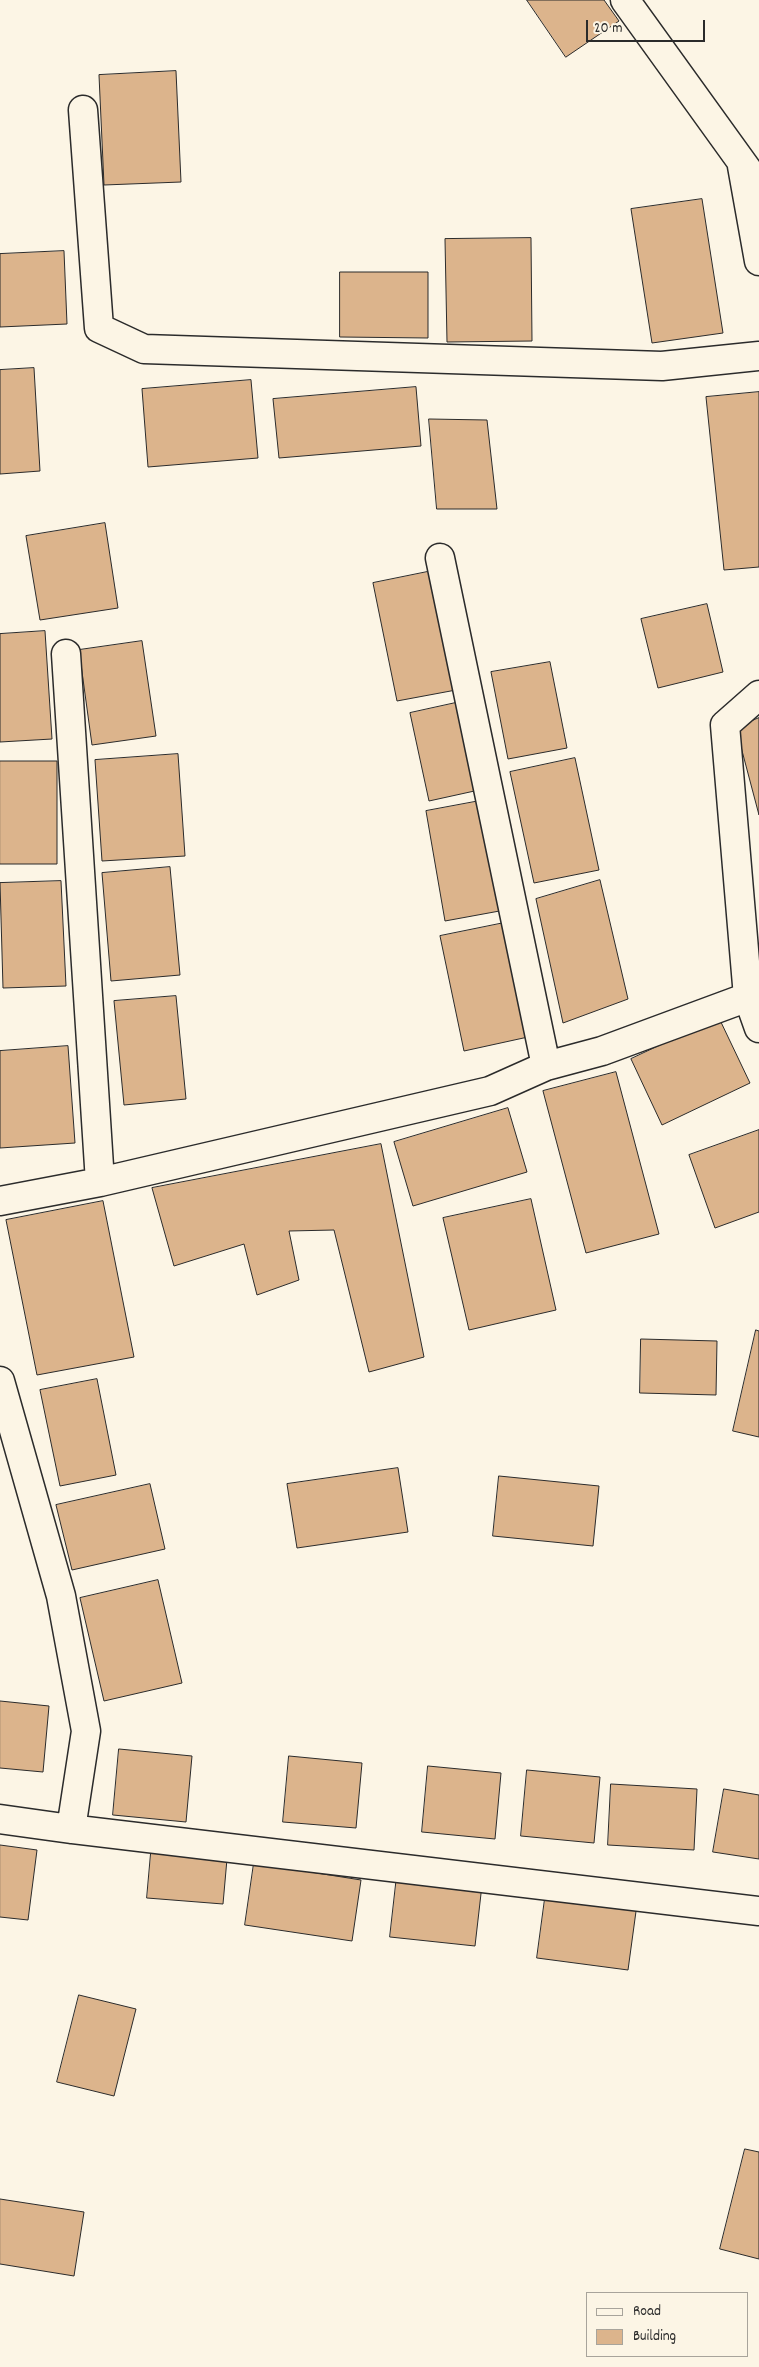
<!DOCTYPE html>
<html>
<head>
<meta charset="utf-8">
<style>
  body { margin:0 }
  #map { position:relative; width:759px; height:2367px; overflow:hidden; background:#fcf5e5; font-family:Dekko,sans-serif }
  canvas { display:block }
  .legend { position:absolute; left:586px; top:2292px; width:162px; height:65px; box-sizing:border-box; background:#fcf5e5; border:1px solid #a8a49b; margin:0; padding:6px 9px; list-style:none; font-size:15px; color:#2b2b2b }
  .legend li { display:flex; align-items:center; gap:10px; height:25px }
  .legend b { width:25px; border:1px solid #a8a49b }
  .scale { position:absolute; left:586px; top:20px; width:119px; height:22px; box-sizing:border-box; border:2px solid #2b2b2b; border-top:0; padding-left:6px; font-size:15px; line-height:18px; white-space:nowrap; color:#2b2b2b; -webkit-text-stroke:4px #fcf5e5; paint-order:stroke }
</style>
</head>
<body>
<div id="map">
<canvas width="759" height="2367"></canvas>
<ul class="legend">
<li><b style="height:6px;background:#fcf5e5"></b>Road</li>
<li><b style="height:14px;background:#dcb48c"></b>Building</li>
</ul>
<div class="scale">20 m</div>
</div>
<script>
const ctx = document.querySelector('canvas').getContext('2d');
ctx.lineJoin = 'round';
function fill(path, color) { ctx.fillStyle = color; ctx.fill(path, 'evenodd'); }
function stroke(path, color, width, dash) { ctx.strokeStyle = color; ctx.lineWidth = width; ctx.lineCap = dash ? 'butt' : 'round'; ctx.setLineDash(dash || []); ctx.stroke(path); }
const building = new Path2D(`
  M527,0H604L619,21L566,57Z
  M176,71L181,182L104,185L99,75Z
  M702,199L723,333L652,343L631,209Z
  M531,238L532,341L447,342L445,239Z
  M64,251L67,324L0,327V254Z
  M340,272H428V338L340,337Z
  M34,368L40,471L0,474V370Z
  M251,380L258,458L148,467L142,389Z
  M416,387L421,446L279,458L273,399Z
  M759,392V567L724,570L706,397Z
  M429,419L487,420L497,509H437Z
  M105,523L118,608L40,620L26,536Z
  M432,571L456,690L397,701L373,583Z
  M707,604L723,672L658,688L641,619Z
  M45,631L52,739L0,742V634Z
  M142,641L156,736L92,745L79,650Z
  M550,662L567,748L508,759L491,672Z
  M460,702L479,790L429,801L410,713Z
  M759,718V815L736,728Z
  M178,754L185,856L102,861L95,760Z
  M575,758L599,870L534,883L510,772Z
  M0,761H57V864H0Z
  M485,800L505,910L445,921L426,811Z
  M170,867L180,975L111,981L102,873Z
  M600,880L628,999L563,1023L536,899Z
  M61,881L66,986L3,988L0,883Z
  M504,923L528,1037L464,1051L440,936Z
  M176,996L186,1099L124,1105L114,1001Z
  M719,1018L750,1083L662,1125L631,1059Z
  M68,1046L75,1143L0,1148V1051Z
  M616,1072L659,1234L586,1253L543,1091Z
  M508,1108L527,1172L413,1206L394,1142Z
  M759,1130V1212L715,1228L689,1155Z
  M381,1144L424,1357L369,1372L334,1230L289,1231L299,1280L257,1295L244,1244L174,1266L152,1188Z
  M531,1199L556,1310L469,1330L443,1218Z
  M103,1201L134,1357L37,1375L6,1220Z
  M756,1330L759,1331V1437L733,1431Z
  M641,1339L717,1341L716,1395L640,1393Z
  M97,1379L116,1475L60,1486L40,1390Z
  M398,1468L408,1532L297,1548L287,1484Z
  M499,1476L599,1486L593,1546L493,1536Z
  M150,1484L165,1549L72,1570L56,1505Z
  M158,1580L182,1683L104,1701L80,1598Z
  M0,1701L49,1706L43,1772L0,1768Z
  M119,1749L192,1756L186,1822L113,1815Z
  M289,1756L362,1763L356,1828L283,1822Z
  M428,1766L501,1773L495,1839L422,1832Z
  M527,1770L600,1777L594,1843L521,1836Z
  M611,1784L697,1789L694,1850L608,1845Z
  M724,1789L759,1795V1859L713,1852Z
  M0,1845L37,1850L28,1920L0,1917Z
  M151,1853L227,1859L223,1904L147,1898Z
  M254,1863L361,1880L352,1941L245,1925Z
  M397,1875L482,1885L475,1946L390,1937Z
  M546,1891L637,1904L628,1970L537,1958Z
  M79,1995L136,2009L114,2096L57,2082Z
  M745,2149L759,2152V2259L720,2249Z
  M0,2199L84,2212L74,2276L0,2264Z`);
fill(building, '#dcb48c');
stroke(building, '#2b2b2b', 1);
const minor = new Path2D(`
  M625,0L759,186
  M83,110L99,328L144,349L662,366L759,356
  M742,166L759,261
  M440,558L546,1066
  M66,654L100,1182
  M748,997L759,1028
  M0,1201L100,1182L490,1091L546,1066L602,1051L748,997L725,725L759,695
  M0,1381L61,1596L86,1731L71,1829
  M0,1819L71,1829L759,1911`);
stroke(minor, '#2b2b2b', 31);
stroke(minor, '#fcf5e5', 28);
</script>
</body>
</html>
